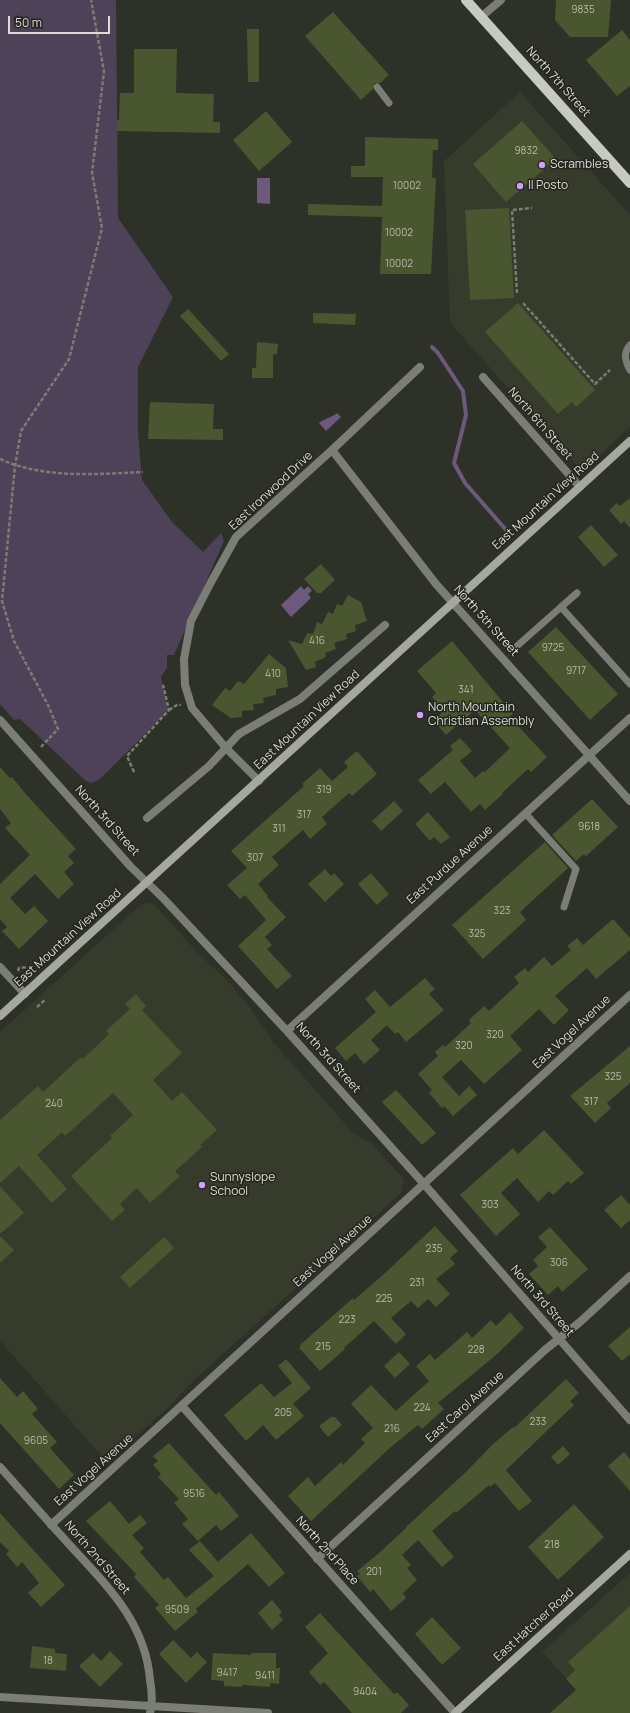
<!DOCTYPE html>
<html>
<head>
<meta charset="utf-8">
<style>
  body { margin:0 }
  #map { position:relative; width:630px; height:1713px; overflow:hidden; background:#2d3127; font-family:Manrope,sans-serif }
  canvas { display:block }
  .scale { position:absolute; left:8px; top:16px; width:102px; height:18px; box-sizing:border-box; border:2px solid #dbddd6; border-top:0; padding-left:5px; font-size:12px; line-height:14px; white-space:nowrap; color:#dbddd6; -webkit-text-stroke:3px #24271d; paint-order:stroke }
</style>
</head>
<body>
<div id="map">
<canvas width="630" height="1713"></canvas>
<div class="scale">50 m</div>
</div>
<script>
const ctx = document.querySelector('canvas').getContext('2d');
ctx.lineJoin = 'round';
function fill(path, color) { ctx.fillStyle = color; ctx.fill(path, 'evenodd'); }
function stroke(path, color, width, dash) { ctx.strokeStyle = color; ctx.lineWidth = width; ctx.lineCap = dash ? 'butt' : 'round'; ctx.setLineDash(dash || []); ctx.stroke(path); }
function drawText(font, color, halo, rows, align = 'center') {
  ctx.font = font + ' Manrope,sans-serif'; ctx.lineWidth = 3; ctx.setLineDash([]); ctx.textBaseline = 'middle'; ctx.strokeStyle = halo; ctx.fillStyle = color; for (const [text, x, y, turn = 0] of rows) {
    ctx.save(); ctx.translate(x, y); ctx.rotate((+turn || 0) * Math.PI / 180); ctx.textAlign = isNaN(turn) ? turn : align; if (halo) ctx.strokeText(text, 0, 0); ctx.fillText(text, 0, 0); ctx.restore();
  }
}
fill(new Path2D(`
  M520,92L630,215V427L582,471L450,323L444,161Z
  M146,902L155,905L196,951L229,982L249,1006L274,1043L354,1134L371,1143L402,1177L404,1182L401,1193L194,1380L170,1406L107,1462L0,1341V1032L136,909Z
  M630,1573V1713H598L542,1652Z`), '#363b2b');
fill(new Path2D(`
  M0,0H116L118,218L173,297L138,367V433L142,480L172,522L203,552L221,533L224,541L174,655H167V668L161,677L168,711L101,778L92,783L86,781L20,719L14,720L0,704Z`), '#4e4258');
fill(new Path2D(`
  M257,178H270V204L257,203Z
  M337,413L341,417L326,431L319,423C325,418 331,418 337,413Z
  M301,586L304,590L308,586L312,591L308,594L311,598L291,617L281,605Z`), '#6c597d');
stroke(new Path2D(`
  M432,347L438,353L463,391L466,415L454,463L465,483L507,531`), '#6c597d', 4);
fill(new Path2D(`
  M556,0H611L608,37H570L555,20Z
  M333,12L389,75L380,83H374L373,89L361,100L305,36Z
  M247,29H259V82H248Z
  M622,30L630,40V86L617,96L586,60Z
  M134,49H177L176,93L214,94L213,122H220V133L117,131V120H119L120,93H134Z
  M266,111L292,142L259,171L233,140Z
  M522,121L556,159L506,202L473,164Z
  M365,137L438,139V150H433L432,178H436L431,274H380L382,217L308,215V204L382,206L383,177H351V166H365Z
  M509,208L514,298L470,300L465,210Z
  M518,303L595,390L576,407L572,402L558,414L485,332Z
  M188,309L229,354L221,361L180,316Z
  M313,313L356,314L355,325L313,323Z
  M257,342L278,344L277,354H273V378H252V368H256Z
  M150,402L214,404L213,429H223V440L148,439Z
  M630,498V528L624,521L621,524L609,510L617,503L620,506Z
  M591,525L618,555L604,567L578,537Z
  M321,564L335,580L321,593H317L304,579Z
  M348,595L361,602L367,621L355,625L356,631L346,634L347,639L334,643L336,649L325,653L326,657L315,662L316,667L306,670L288,640L302,644L307,633L313,634L317,622L322,624L328,612L333,614L337,604L342,606Z
  M556,627L618,694L590,720L528,652Z
  M452,641L513,714L510,716L517,725L547,757L531,772L528,769L502,793L503,794L485,810L480,804L471,812L445,782L431,794L418,780L453,750L450,746L460,738L472,751L460,761L475,778L483,771L485,772L510,748L475,710L446,735L433,720L444,711L432,697L436,693L417,671Z
  M269,654L286,668L288,687L276,689V695L263,698L264,703L253,704L254,710L242,711V717L231,718L212,705L225,688L230,691L238,681L244,684Z
  M357,751L377,774L352,796L349,793L322,817L327,824L310,839L303,830L272,857L279,865L258,884L268,896L267,897L286,917L265,937L272,945L267,949L292,976L277,989L238,946L266,920L245,895L240,899L227,885L247,868L231,851L304,786L302,784L320,768L332,781L348,767L344,762Z
  M0,767L10,778L12,777L25,793L76,849L68,856L74,863L64,872L74,884L58,899L35,874L10,898L25,914L34,906L48,921L19,949L2,931L7,927L0,919V884L30,855L5,828L11,823L0,809Z
  M592,799L618,827L586,856L584,854L576,861L552,835Z
  M394,801L403,811L381,831L372,821Z
  M428,812L450,837L441,844L434,837L430,841L415,824Z
  M545,842L568,868L520,912L526,920L483,959L452,925Z
  M325,869L331,876L334,873L344,884L325,902L308,884Z
  M371,873L389,894L377,905L358,884Z
  M613,919L630,938V950L596,979L587,968L555,996L569,1010L554,1025L539,1009L510,1036L522,1050L484,1084L461,1060L442,1077L459,1096L469,1086L477,1095L453,1116L444,1106L442,1108L429,1093L432,1090L418,1074L438,1056L435,1052L443,1045L445,1047L471,1023L469,1020L484,1006L489,1011L519,983L514,977L525,968L528,972L544,957L552,966L571,950L567,946L577,938L583,945Z
  M425,978L435,989L429,994L444,1010L406,1042L398,1032L395,1034L387,1025L371,1040L380,1050L364,1064L355,1053L346,1061L335,1048L376,1012L365,999L375,990L390,1007Z
  M136,994L146,1006L142,1010L182,1053L153,1080L172,1101L182,1092L217,1130L200,1145L202,1147L175,1171L180,1176L150,1203L137,1188L120,1204L125,1210L112,1221L71,1176L112,1138L110,1136L133,1115L113,1093L65,1136L62,1132L37,1155L67,1189L52,1203L19,1166L0,1183V1120L38,1086L43,1092L81,1057L83,1059L109,1034L106,1031L130,1009L125,1004Z
  M630,1046V1083L607,1103L611,1108L595,1123L570,1096Z
  M396,1090L436,1133L422,1145L382,1102Z
  M544,1130L584,1173L571,1184L568,1181L553,1195L549,1191L538,1202L517,1178L501,1193L520,1214L496,1236L460,1195L513,1148L518,1154Z
  M0,1186L24,1213L0,1234Z
  M621,1195L630,1205V1220L621,1228L604,1210Z
  M435,1226L458,1251L450,1258L455,1264L436,1279L450,1294L436,1307L428,1299L418,1308L411,1301L391,1318L406,1334L396,1344L374,1321L344,1348L345,1349L320,1371L299,1348L301,1346L300,1345L353,1298L354,1300L385,1273Z
  M550,1227L588,1269L562,1292L558,1286L548,1295L529,1274L538,1266L533,1260L547,1247L538,1237Z
  M0,1236L14,1250L0,1263Z
  M164,1237L174,1248L130,1288L120,1277Z
  M510,1312L524,1328L496,1355L438,1403L444,1409L422,1429L418,1425L391,1447L311,1521L288,1496L308,1477L315,1486L341,1462L343,1465L365,1443L361,1439L373,1428L351,1404L371,1385L396,1411L429,1381L416,1366L430,1354L435,1360L467,1332L472,1338L491,1320L496,1326Z
  M630,1327V1354L622,1361L608,1346Z
  M399,1352L410,1364L395,1378L384,1366Z
  M286,1359L311,1388L293,1404L304,1416L276,1440L263,1425L246,1441L224,1415L261,1383L274,1397L292,1383L278,1366Z
  M0,1378L17,1397L23,1391L38,1409L32,1414L57,1442L50,1448L74,1475L59,1489L0,1423Z
  M566,1379L579,1393L570,1401L574,1405L506,1470L532,1501L519,1511L495,1483L490,1487L489,1485L456,1513L455,1511L432,1531L454,1557L442,1567L418,1540L402,1555L411,1565L407,1568L417,1580L403,1593L406,1598L391,1611L373,1589L370,1592L357,1576L360,1574L357,1571L378,1554L406,1528V1527L466,1472L492,1445L513,1427L514,1428Z
  M331,1417H335L342,1425L328,1437L319,1426Z
  M169,1443L216,1495L219,1492L239,1516L221,1531L216,1525L198,1541L182,1524L188,1519L174,1503L179,1499L158,1477L161,1474L153,1465L158,1461L153,1456Z
  M563,1446L570,1454L558,1465L551,1457Z
  M624,1452L630,1459V1491L608,1466Z
  M110,1501L129,1524L140,1515L147,1523L132,1535L144,1548L140,1552L164,1580L168,1577L186,1598L214,1576L189,1550L200,1541L218,1562L251,1533L285,1573L269,1587L248,1564L196,1609L198,1612L175,1631L155,1608L159,1605L134,1577L136,1574L86,1521Z
  M574,1504L604,1537L558,1580L528,1547Z
  M0,1513L65,1585L41,1607L28,1593L39,1583L22,1562L17,1567L6,1554L9,1551L0,1542Z
  M272,1600L282,1612L279,1615L283,1620L272,1630L258,1613Z
  M630,1606V1713H550L576,1690L566,1679L575,1670L568,1662Z
  M320,1613L394,1694L397,1692L409,1705L401,1713H352L324,1682L320,1685L309,1672L328,1653L305,1627Z
  M432,1617L461,1648L442,1665L415,1634Z
  M173,1640L191,1658L197,1652L207,1662L186,1683L159,1654Z
  M32,1646L55,1649V1653L67,1654L66,1671L30,1668Z
  M110,1651L123,1664L100,1687L79,1666L93,1653L101,1661Z
  M213,1653L251,1655V1653H276V1668H280L279,1684L270,1683V1687L242,1685V1687L224,1686V1681L211,1680Z`), '#4a562f');
stroke(new Path2D(`
  M517,293L512,210L532,208
  M523,303L595,384L610,370
  M0,459C44,479 96,474 143,472
  M169,710L177,705H181
  M41,747L58,729L48,705L14,641L2,601L15,466L21,431L69,359L102,228L92,173L104,71L91,0
  M134,772L127,756L169,710L163,685
  M18,971L19,968L27,967L30,969
  M37,1007L45,1000`), '#797d74', 2.5, [4, 2]);
stroke(new Path2D(`
  M377,87L389,103
  M630,345C623,353 625,361 630,370
  M577,593L561,607L630,684
  M517,646L561,607
  M525,813L576,869L564,907`), '#7b7d77', 7);
stroke(new Path2D(`
  M481,17L501,0
  M483,377L580,487
  M332,450L436,584L630,801
  M0,720L131,867L163,898L287,1031L424,1184L630,1420
  M259,781L226,748L192,708L185,685L184,659L191,621L210,584L236,537L332,450L420,367
  M147,818L209,766L239,734L300,699L385,625
  M0,967L25,994
  M287,1031L630,718
  M182,1406L455,1713
  M0,1467C22,1492 44,1517 67,1542C105,1584 145,1620 150,1680C152,1691 153,1702 150,1713
  M51,1525L630,995
  M317,1559L546,1349L580,1322L630,1276
  M0,1697L268,1713`), '#7b7d77', 8);
stroke(new Path2D(`
  M0,1016L630,441
  M455,1713L630,1554`), '#a5a8a0', 8);
stroke(new Path2D(`
  M466,0L630,183`), '#c6cac0', 10);
for (const [x, y, r, color] of [
  [542,165,4,"#d29dfd"],
  [520,186,4,"#d29dfd"],
  [420,715,4,"#d29dfd"],
  [202,1185,4,"#d29dfd"]
]) { const dot = new Path2D(); dot.arc(x, y, r, 0, 2 * Math.PI); ctx.fillStyle = color; ctx.fill(dot); stroke(dot, '#24271d', 1.5); }
drawText('10px', '#b7bbac', null, [
  ["9835",583,10],
  ["9832",526,151],
  ["10002",407,186],
  ["10002",399,233],
  ["10002",399,264],
  ["416",317,641],
  ["9725",553,648],
  ["9717",576,671],
  ["410",273,674],
  ["341",466,690],
  ["319",324,790],
  ["317",304,815],
  ["9618",589,827],
  ["311",279,829],
  ["307",255,858],
  ["323",502,911],
  ["325",477,934],
  ["320",495,1035],
  ["320",464,1046],
  ["325",613,1077],
  ["317",591,1102],
  ["240",54,1104],
  ["303",490,1205],
  ["235",434,1249],
  ["306",559,1263],
  ["231",417,1283],
  ["225",384,1299],
  ["223",347,1320],
  ["215",323,1347],
  ["228",476,1350],
  ["224",422,1408],
  ["205",283,1413],
  ["233",538,1422],
  ["216",392,1429],
  ["9605",36,1441],
  ["9516",194,1494],
  ["218",552,1545],
  ["201",374,1572],
  ["9509",177,1610],
  ["18",48,1661],
  ["9417",227,1673],
  ["9411",265,1676],
  ["9404",365,1692]
]);
drawText('12px', '#dbddd6', '#24271d', [
  ["North 7th Street",558,82,48],
  ["North 6th Street",540,424,49],
  ["East Ironwood Drive",271,491,-43],
  ["East Mountain View Road",546,501,-42],
  ["North 5th Street",486,621,48],
  ["East Mountain View Road",307,720,-43],
  ["North 3rd Street",107,821,48],
  ["East Purdue Avenue",450,865,-42],
  ["East Mountain View Road",68,938,-42],
  ["East Vogel Avenue",572,1032,-43],
  ["North 3rd Street",328,1058,48],
  ["East Vogel Avenue",333,1251,-42],
  ["North 3rd Street",542,1301,49],
  ["East Carol Avenue",465,1407,-42],
  ["East Vogel Avenue",94,1470,-42],
  ["North 2nd Place",327,1551,48],
  ["North 2nd Street",97,1558,49],
  ["East Hatcher Road",534,1625,-42]
]);
drawText('12px', '#dbddd6', '#24271d', [
  ["Scrambles",550,165],
  ["Il Posto",528,186],
  ["North Mountain",428,708],
  ["Christian Assembly",428,722],
  ["Sunnyslope",210,1178],
  ["School",210,1192]
], 'left');
</script>
</body>
</html>
